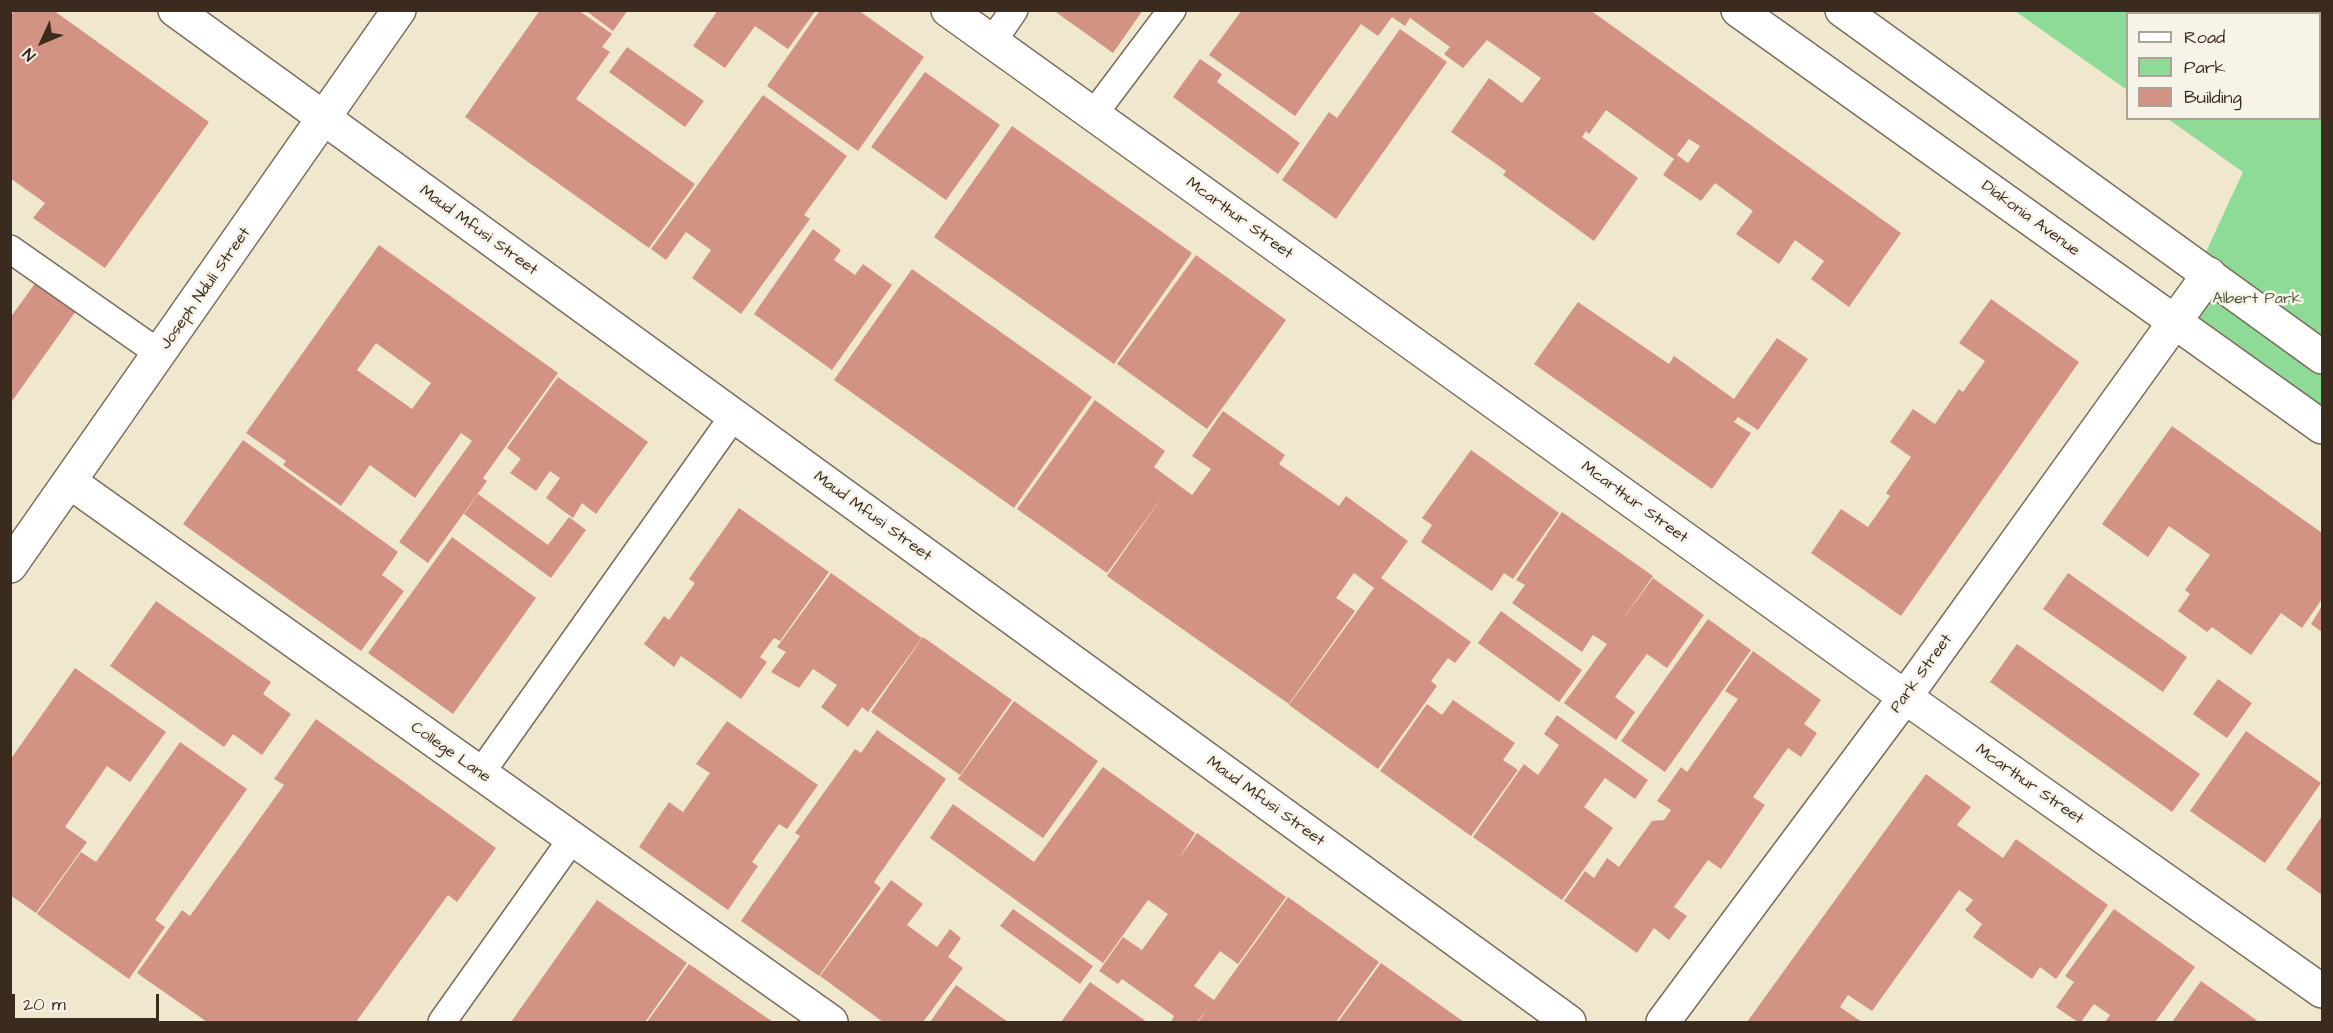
<!DOCTYPE html>
<html>
<head>
<meta charset="utf-8">
<style>
  body { margin:0 }
  #map { position:relative; width:2333px; height:1033px; overflow:hidden; background:#efe8cf; font-family:"Architects Daughter",sans-serif }
  canvas { display:block }
  .frame { position:absolute; inset:0; border:12px solid #3b2a1e; pointer-events:none }
  .legend { position:absolute; left:2126px; top:12px; width:195px; height:108px; box-sizing:border-box; background:#f7f3e8; border:2px solid #aca397; margin:0; padding:8px 10px; list-style:none; font-size:18px; color:#3b2a1e }
  .legend li { display:flex; align-items:center; gap:12px; height:30px }
  .legend b { width:30px; border:2px solid #aca397 }
  .north { position:absolute; left:12px; top:12px; width:60px; height:60px; -webkit-text-stroke:4px #f7f3e8; paint-order:stroke; rotate:226deg; font-size:16px; font-weight:700; line-height:24px; text-align:center; color:#3b2a1e }
  .north::after { content:''; display:block; margin:auto; width:21px; height:27px; background:#3b2a1e; clip-path:polygon(50% 0,100% 100%,50% 72%,0 100%) }
  .scale { position:absolute; left:12px; top:994px; width:147px; height:27px; box-sizing:border-box; border:3px solid #3b2a1e; border-top:0; padding-left:8px; font-size:18px; line-height:21px; white-space:nowrap; color:#3b2a1e; -webkit-text-stroke:4px #f7f3e8; paint-order:stroke }
</style>
</head>
<body>
<div id="map">
<canvas width="2333" height="1033"></canvas>
<div class="frame"></div>
<ul class="legend">
<li><b style="height:8px;background:#fff"></b>Road</li>
<li><b style="height:16px;background:#8eda97"></b>Park</li>
<li><b style="height:16px;background:#d29384"></b>Building</li>
</ul>
<div class="north">N</div>
<div class="scale">20 m</div>
</div>
<script>
const ctx = document.querySelector('canvas').getContext('2d');
ctx.lineJoin = 'round';
function fill(path, color) { ctx.fillStyle = color; ctx.fill(path, 'evenodd'); }
function stroke(path, color, width, dash) { ctx.strokeStyle = color; ctx.lineWidth = width; ctx.lineCap = dash ? 'butt' : 'round'; ctx.setLineDash(dash || []); ctx.stroke(path); }
function drawText(font, color, halo, rows, align = 'center') {
  ctx.font = font + ' "Architects Daughter",sans-serif'; ctx.lineWidth = 5; ctx.setLineDash([]); ctx.textBaseline = 'middle'; ctx.strokeStyle = halo; ctx.fillStyle = color; for (const [text, x, y, turn = 0] of rows) {
    ctx.save(); ctx.translate(x, y); ctx.rotate((+turn || 0) * Math.PI / 180); ctx.textAlign = isNaN(turn) ? turn : align; if (halo) ctx.strokeText(text, 0, 0); ctx.fillText(text, 0, 0); ctx.restore();
  }
}
fill(new Path2D(`
  M2015,11H2322V427L2174,321L2243,172L2168,119L2320,118V14H2128L2127,90Z`), '#8eda97');
fill(new Path2D(`
  M15,10H53L209,122L105,268L33,218L45,203L10,178V17Z
  M540,10H578L612,34L602,47L610,52L576,99L695,184L649,248L465,117Z
  M585,10H628L613,31Z
  M718,10H816L788,49L755,26L725,68L693,46Z
  M820,10H858L924,57L858,151L767,86Z
  M1053,10H1143L1113,53Z
  M1242,10H1590L1901,233L1849,307L1811,279L1824,261L1795,240L1779,264L1736,234L1753,211L1715,183L1701,201L1663,175L1674,159L1606,110L1589,134L1586,131L1582,137L1638,178L1594,241L1503,175L1506,171L1451,132L1489,78L1522,103L1541,78L1487,40L1463,68L1444,54L1450,47L1410,18L1405,26L1392,17L1378,36L1361,24L1295,116L1209,55ZM1689,139L1700,146L1688,163L1677,155Z
  M1400,29L1447,62L1336,219L1282,180L1329,112L1337,118Z
  M627,47L704,101L685,127L609,72Z
  M1200,59L1222,74L1217,82L1300,143L1278,174L1173,97Z
  M925,72L1000,125L946,200L871,147Z
  M763,95L847,156L804,215L810,219L741,314L692,278L711,250L686,232L666,260L651,249Z
  M1012,126L1192,253L1114,364L934,237Z
  M813,229L841,250L834,260L855,275L863,264L892,285L832,370L754,314Z
  M379,245L558,373L483,478L487,481L428,563L399,542L472,441L461,433L415,498L370,465L341,506L283,465L286,461L246,433ZM376,343L431,383L412,409L357,370Z
  M1196,255L1286,320L1207,429L1117,364Z
  M912,269L1092,397L1014,508L834,380Z
  M36,282L76,311L10,404V318Z
  M1991,299L2079,362L1901,616L1811,553L1841,509L1868,527L1890,496L1886,493L1911,457L1890,442L1913,409L1935,424L1959,389L1963,392L1985,361L1959,343Z
  M1578,302L1669,364L1674,356L1734,399L1777,338L1808,359L1758,430L1738,417L1734,422L1751,433L1712,489L1534,364Z
  M558,377L648,442L596,514L582,503L573,518L546,498L560,478L550,471L536,491L510,473L521,459L507,448Z
  M1095,400L1165,451L1154,467L1192,495L1211,469L1192,456L1223,411L1285,455L1279,464L1339,506L1346,496L1408,541L1381,578L1471,642L1455,663L1448,658L1431,681L1437,686L1378,769L1289,705L1374,588L1354,573L1336,598L1355,611L1289,704L1107,576L1165,493L1107,573L1017,509Z
  M2172,426L2322,533V599L2302,628L2281,613L2251,655L2212,627L2207,632L2178,611L2190,594L2185,590L2210,555L2169,526L2148,557L2102,524Z
  M243,440L398,552L382,575L404,591L361,651L183,524Z
  M1471,450L1559,513L1513,579L1504,573L1492,591L1421,542L1432,525L1422,518Z
  M478,494L548,545L569,517L586,530L551,578L464,514Z
  M739,508L829,572L780,641L774,638L760,657L767,662L741,699L681,656L674,667L644,644L664,616L669,620L695,583L689,579Z
  M1562,512L1653,576L1621,622L1653,578L1704,615L1667,668L1647,654L1615,697L1635,712L1616,740L1564,703L1607,644L1593,635L1582,652L1512,603L1525,585L1516,580Z
  M452,537L536,598L453,714L368,653Z
  M831,573L922,638L868,712L862,707L848,727L821,707L837,685L813,669L799,688L771,672L786,652L777,647Z
  M2068,573L2187,657L2163,692L2043,609Z
  M156,601L271,682L263,694L291,714L262,755L233,734L224,747L110,666Z
  M2322,606V632L2311,624Z
  M1501,611L1582,670L1559,702L1478,643Z
  M1708,619L1751,650L1665,772L1621,741Z
  M923,637L1012,700L960,775L871,712Z
  M2017,644L2200,774L2172,812L1990,682Z
  M1753,651L1821,700L1804,724L1817,733L1801,757L1788,748L1753,797L1765,805L1721,869L1708,860L1674,907L1687,916L1669,940L1654,928L1637,953L1564,901L1585,871L1594,878L1607,858L1619,867L1652,821L1664,820L1671,810L1657,801L1681,767L1687,772L1738,699L1725,691Z
  M75,668L166,732L130,782L107,766L65,827L87,842L36,913L10,895V760Z
  M2218,679L2252,703L2227,738L2193,714Z
  M1453,700L1515,743L1503,760L1518,770L1471,836L1380,771L1427,704L1442,715Z
  M1014,701L1098,761L1043,838L958,779Z
  M1557,715L1648,780L1635,799L1605,778L1584,807L1613,828L1562,900L1473,837L1524,764L1538,775L1559,745L1544,734Z
  M316,719L496,848L457,902L448,895L356,1022H207L137,973L182,910L190,916L284,785L274,779Z
  M727,721L818,785L787,829L779,824L752,862L758,866L728,910L639,847L669,802L683,812L710,773L696,764Z
  M877,730L946,779L874,882L881,888L819,976L741,921L800,836L795,833L855,749L861,753Z
  M2246,731L2321,783L2265,863L2190,811Z
  M180,742L247,789L155,920L165,927L129,979L37,914L81,852L96,862Z
  M1103,767L1195,833L1178,860L1197,833L1286,897L1238,964L1220,951L1194,986L1214,1000L1288,897L1379,962L1336,1022H1198L1208,1008L1197,1022H1171L1174,1016L1122,979L1118,984L1099,971L1123,937L1142,950L1168,914L1148,900L1103,963L930,838L953,804L1034,862Z
  M1926,774L1971,807L1957,825L2003,858L2016,839L2108,905L2056,979L2040,967L2032,979L1973,937L1982,924L1965,910L1973,900L1959,890L1872,1011L1848,995L1840,1007L1862,1022H1747Z
  M2322,816V895L2286,869Z
  M891,880L923,904L907,925L937,947L950,929L961,938L948,957L963,968L923,1022H883L820,976Z
  M597,900L687,963L645,1022H511Z
  M1013,909L1093,966L1080,984L1000,926Z
  M2114,909L2195,967L2155,1022H2105L2110,1015L2094,1004L2081,1022H2078L2056,1007L2074,982L2065,976Z
  M1381,963L1464,1022H1338Z
  M689,964L773,1022H647Z
  M2201,981L2259,1022H2172Z
  M1090,982L1147,1022H1061Z
  M956,985L1008,1022H930Z`), '#d29384');
const service = new Path2D(`
  M992,42L1014,10
  M1093,115L1172,10
  M10,249L160,354
  M480,774L733,417
  M442,1022L572,839`);
const minor = new Path2D(`
  M175,10L1569,1022
  M948,10L1905,697L2322,991
  M70,482L831,1022
  M1663,1022L1905,697L2209,274`);
const tertiary = new Path2D(`
  M1738,10L2322,427
  M1842,10L2322,357
  M10,566L399,10`);
stroke(service, '#7a6c5c', 30);
stroke(minor, '#7a6c5c', 36);
stroke(tertiary, '#7a6c5c', 36);
stroke(service, '#fff', 27);
stroke(minor, '#fff', 33);
stroke(tertiary, '#fff', 33);
drawText('16px', '#3b2a1e', '#f7f3e8', [
  ["Mcarthur Street",1239,219,36],
  ["Diakonia Avenue",2030,219,36],
  ["Maud Mfusi Street",478,231,36],
  ["Joseph Nduli Street",206,289,-55],
  ["Mcarthur Street",1634,503,36],
  ["Maud Mfusi Street",872,517,36],
  ["Park Street",1922,674,-54],
  ["College Lane",450,753,35],
  ["Mcarthur Street",2029,785,35],
  ["Maud Mfusi Street",1265,802,36]
]);
drawText('16px', '#50563c', '#f7f3e8', [
  ["Albert Park",2257,300]
]);
</script>
</body>
</html>
